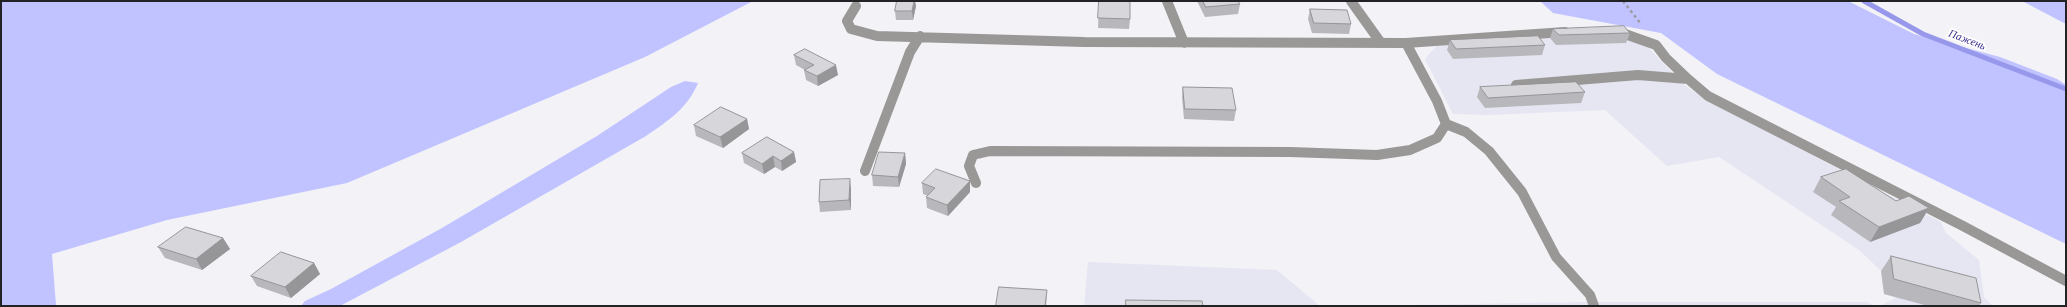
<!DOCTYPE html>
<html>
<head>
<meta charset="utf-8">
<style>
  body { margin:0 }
  #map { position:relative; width:2067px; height:307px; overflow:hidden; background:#f2f2f7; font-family:"Libre Baskerville",serif }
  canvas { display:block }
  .frame { position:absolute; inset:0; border:2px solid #222224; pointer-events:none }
</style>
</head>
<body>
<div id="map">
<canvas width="2067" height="307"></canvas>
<div class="frame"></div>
</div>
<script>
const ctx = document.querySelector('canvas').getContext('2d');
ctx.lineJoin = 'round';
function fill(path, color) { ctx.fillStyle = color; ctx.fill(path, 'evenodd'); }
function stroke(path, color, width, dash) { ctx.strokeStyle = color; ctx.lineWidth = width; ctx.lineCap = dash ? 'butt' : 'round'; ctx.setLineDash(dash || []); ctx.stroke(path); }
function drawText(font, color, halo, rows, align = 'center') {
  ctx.font = font + ' "Libre Baskerville",serif'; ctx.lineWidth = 4; ctx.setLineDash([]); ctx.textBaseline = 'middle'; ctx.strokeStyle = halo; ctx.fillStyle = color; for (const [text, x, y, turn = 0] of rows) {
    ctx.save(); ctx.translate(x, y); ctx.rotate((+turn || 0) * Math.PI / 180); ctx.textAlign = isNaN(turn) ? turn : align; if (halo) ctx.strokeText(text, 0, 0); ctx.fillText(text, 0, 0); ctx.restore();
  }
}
fill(new Path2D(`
  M1620,36L1646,45L1683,84L1706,100L1941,222L1946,233L1979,260L1984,297L1993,306H1879L1896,298L1884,294L1881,271L1859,250L1719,157L1667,166L1605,110L1488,115L1453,114L1425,59L1439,43Z
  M1088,262L1277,270L1320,306H1084Z
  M1584,302H1867L1875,306H1354Z`), '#e5e6f2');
fill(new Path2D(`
  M1,1H753L645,57L347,183L167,220L52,254L56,305L59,306H1Z
  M1540,1H1848L1914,34L2000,57L2057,79L2066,85V244L1717,74L1661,33L1553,13Z
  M2022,1H2066V24Z
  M685,81L698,83C687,109 669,120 646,136L461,242L340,306H301L305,301L331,289L442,228L597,136L671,87Z`), '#c0c3ff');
stroke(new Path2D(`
  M1864,1L1923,34L2066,89`), '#9798ec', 5);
stroke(new Path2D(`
  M1623,1L1641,24`), '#9c9ca0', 2.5, [3, 3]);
stroke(new Path2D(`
  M1167,1L1184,43
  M1351,1L1381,43
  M856,6L847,21L851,29L877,36L1084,42L1406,43L1565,32
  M1617,34H1625L1656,45L1666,58L1688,79
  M1516,85L1638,75L1688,79L1708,96L1963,226L2066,281
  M1446,124L1466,132L1489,151L1522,192L1556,257L1590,295L1594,306
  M865,171L910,52L920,36
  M976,183L969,166L973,155L990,151L1290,152L1377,155L1410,150L1437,138L1446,124L1437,101L1406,43`), '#999896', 10);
fill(new Path2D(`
  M897,1H915L916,6L913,20H896L895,11Z
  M1099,1L1130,19L1129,29L1098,28Z
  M1197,1H1238L1240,4L1238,14L1205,17Z
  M1310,9L1351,24L1349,34L1312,33L1308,19Z
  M1553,29L1630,33L1626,43L1556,45L1550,38Z
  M1450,40L1545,45L1542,55L1453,59L1447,50Z
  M794,55L838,75L818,86L806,80L804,70H805L796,65Z
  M1183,87L1236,110L1234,121L1184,119L1182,97Z
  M1480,87L1585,92L1581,103L1485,108L1477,97Z
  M747,119L749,129L723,148L696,136L694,125Z
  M794,152L796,162L782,171L775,167L764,174L744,163L742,153Z
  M905,153L906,164L899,187L873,186L872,175Z
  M1821,177L1896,201L1929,208L1920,223L1870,242L1831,215L1836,207L1813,192Z
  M970,181V192L948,216L927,208L926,197L928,196L923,194L922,183Z
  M851,189V210L820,212L819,202Z
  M223,238L230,249L202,270L165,258L158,247Z
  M1891,256L1981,303L1979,306H1928L1884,294L1881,271Z
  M314,263L320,274L291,298L257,286L251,276Z`), '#b8b8bc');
fill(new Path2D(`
  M914,1H915L916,6L913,20L912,11Z
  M836,65L838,75L818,86L817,76Z
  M747,119L749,129L723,148L720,137Z
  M794,152L796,162L782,171L781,161Z
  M905,153L906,164L899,187L898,177Z
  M773,156L775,167L764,174L762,164Z
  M850,179L851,189V210L849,200Z
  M970,181V192L948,216L947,205Z
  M1929,208L1920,223L1870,242L1879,227Z
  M223,238L230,249L202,270L196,259Z
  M314,263L320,274L291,298L285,287Z
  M1047,290L1046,306H1045Z`), '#969699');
const building = new Path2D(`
  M897,1H914L912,11H895Z
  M1099,1H1130V19L1098,18Z
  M1203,1H1238L1240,4L1206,7Z
  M1310,9L1347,10L1351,24L1314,23Z
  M1624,26L1630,33L1559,35L1553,29Z
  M1538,36L1545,45L1456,49L1450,40Z
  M805,49L836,65L817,76L804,70L814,65L794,55Z
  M1576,82L1585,92L1488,98L1480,87Z
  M1183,87L1232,88L1236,110L1185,109Z
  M721,107L747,119L720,137L694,125Z
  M767,137L794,152L781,161L773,156L762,164L742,153Z
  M879,152L905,153L898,177L872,175Z
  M936,169L970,181L947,205L926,197L935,188L922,183Z
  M1846,169L1896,201L1909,196L1929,208L1879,227L1839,201L1850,197L1821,177Z
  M850,179L849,200L819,202L820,180Z
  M186,227L223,238L196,259L158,247Z
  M281,252L314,263L285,287L251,276Z
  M1891,256L1976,278L1981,303L1894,279Z
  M999,287L1047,290L1045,306H996Z
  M1126,300L1202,301L1203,306H1126Z`);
fill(building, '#d6d6db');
stroke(building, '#969699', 1);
drawText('italic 11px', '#3b308f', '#fff', [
  ["Пажень",1967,40,21]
]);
</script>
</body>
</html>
